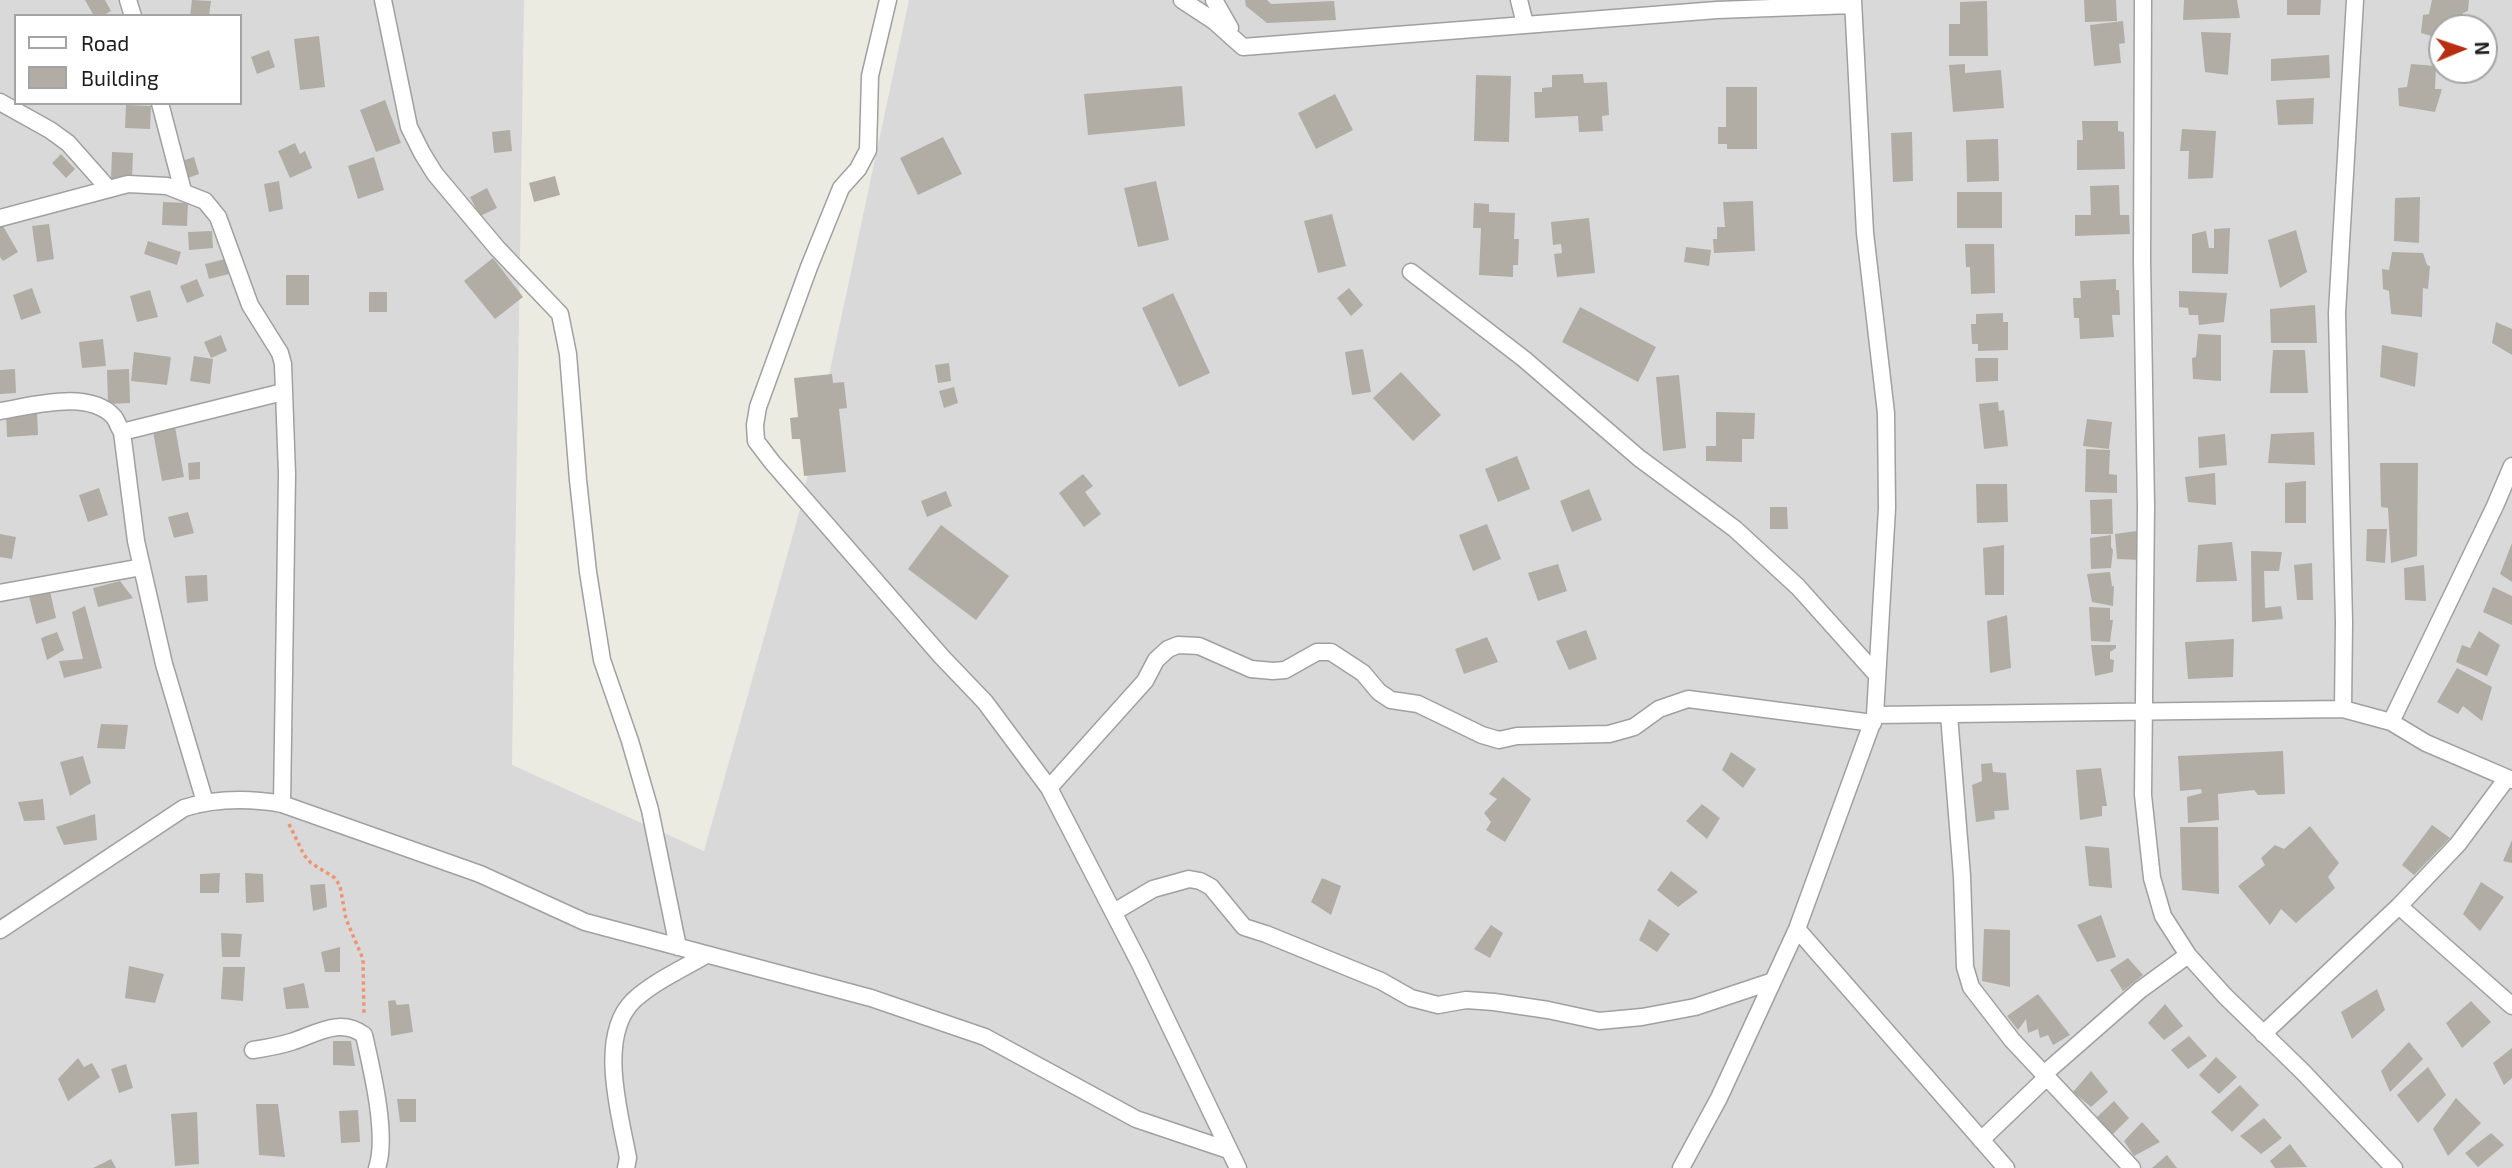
<!DOCTYPE html>
<html>
<head>
<meta charset="utf-8">
<style>
  body { margin:0 }
  #map { position:relative; width:2512px; height:1168px; overflow:hidden; background:#ecebe2; font-family:"Exo 2",sans-serif }
  canvas { display:block }
  .legend { position:absolute; left:14px; top:14px; width:228px; height:91px; box-sizing:border-box; background:#fff; border:2px solid #a4a4a4; margin:0; padding:9px 12px; list-style:none; font-size:21px; color:#1c1c1c }
  .legend li { display:flex; align-items:center; gap:14px; height:35px }
  .legend b { width:35px; border:2px solid #a4a4a4 }
  .north { position:absolute; left:2428px; top:14px; width:70px; height:70px; box-sizing:border-box; background:#fff; border:2px solid #a4a4a4; border-radius:50%; rotate:88deg; font-size:19px; font-weight:700; line-height:28px; text-align:center; color:#1c1c1c }
  .north::after { content:''; display:block; margin:auto; width:24px; height:32px; background:#b72e11; clip-path:polygon(50% 0,100% 100%,50% 72%,0 100%) }
</style>
</head>
<body>
<div id="map">
<canvas width="2512" height="1168"></canvas>
<ul class="legend">
<li><b style="height:9px;background:#fff"></b>Road</li>
<li><b style="height:19px;background:#b1ada5"></b>Building</li>
</ul>
<div class="north">N</div>
</div>
<script>
const ctx = document.querySelector('canvas').getContext('2d');
ctx.lineJoin = 'round';
function fill(path, color) { ctx.fillStyle = color; ctx.fill(path, 'evenodd'); }
function stroke(path, color, width, dash) { ctx.strokeStyle = color; ctx.lineWidth = width; ctx.lineCap = dash ? 'butt' : 'round'; ctx.setLineDash(dash || []); ctx.stroke(path); }
fill(new Path2D(`
  M0,0H524L512,765L704,851L801,506L909,0H2512V1168H0ZM16,16H240V103H16ZM2442,28H2484V70H2442Z`), '#dad9d9');
fill(new Path2D(`
  M85,0H105L111,11L102,16H94Z
  M192,0L211,1L209,16H190Z
  M1245,0H1267L1271,4L1334,1L1336,20L1267,23L1246,6Z
  M2084,0H2116L2117,21L2085,22Z
  M2184,0H2237L2240,18L2183,20Z
  M2287,0H2321L2320,15H2287Z
  M2432,0H2469L2468,11L2463,13L2459,26L2452,23L2451,28H2442V39L2421,33L2423,15L2429,14Z
  M1987,1L1988,56H1949V24H1960V2Z
  M2123,21L2125,43L2119,44L2121,63L2094,66L2090,25Z
  M2201,32L2231,33L2228,75L2205,72Z
  M319,36L325,87L300,90L294,39Z
  M269,50L275,67L257,74L251,57Z
  M2329,55L2330,78L2271,81V59Z
  M1965,64V73L2001,70L2004,108L1953,112L1949,65Z
  M2411,64L2436,66L2435,89H2442L2435,112L2399,106L2398,88L2407,87Z
  M1583,74L1584,83L1607,82L1609,115L1602,116L1603,131L1579,132L1578,116L1535,118L1534,92H1542V88L1552,87V75Z
  M1476,75L1511,76L1509,142L1474,141Z
  M1182,86L1185,126L1088,135L1084,94Z
  M1726,87H1757V149H1727V144H1718V127H1726Z
  M1335,94L1353,130L1316,149L1298,113Z
  M2314,98L2313,124L2278,125L2276,100Z
  M385,100L401,143L376,152L360,110Z
  M126,105L151,106L150,129L125,128Z
  M2082,121H2118V131L2124,132L2125,169L2077,170V140H2083Z
  M2182,129L2216,131L2213,178L2188,179L2189,151H2180Z
  M510,130L512,151L494,153L492,132Z
  M1912,132L1913,181L1893,182L1891,133Z
  M943,137L962,174L918,195L900,158Z
  M1998,139L1999,181L1967,182L1966,140Z
  M295,143L300,154L305,151L312,168L290,178L278,151Z
  M112,152L133,153L132,179H111Z
  M61,154L75,169L66,178L52,163Z
  M194,157L199,174L188,178L182,161Z
  M374,157L384,190L358,199L348,166Z
  M555,176L560,195L534,202L529,183Z
  M279,181L283,209L269,212L264,184Z
  M1156,181L1169,240L1138,247L1124,188Z
  M2119,185L2120,215H2129L2130,234L2075,236V215H2091L2090,186Z
  M487,188L497,208L480,216L470,197Z
  M1957,192H2002V228H1957Z
  M2420,197L2419,243L2394,241L2395,198Z
  M1753,201L1755,251L1714,253L1713,239H1717V227H1725L1723,202Z
  M163,202L188,203L187,226L162,225Z
  M1474,203L1489,204V212L1515,213L1514,239H1519L1518,265H1513V277L1479,275L1481,228H1473Z
  M1332,214L1346,266L1318,273L1304,221Z
  M1589,218L1595,273L1557,277L1554,254L1562,253L1561,244L1553,245L1551,222Z
  M49,224L54,259L37,262L32,226Z
  M3,226L18,252L3,261L0,257V227Z
  M2230,228L2228,274L2192,273V234L2206,231L2209,248H2214V229Z
  M2296,230L2307,272L2280,288L2268,240Z
  M212,231L213,248L189,250L188,232Z
  M148,241L181,252L177,265L144,254Z
  M1965,244H1994L1995,293L1971,294L1970,267H1966Z
  M1686,247L1711,250L1709,266L1684,262Z
  M2392,252L2423,253L2427,265L2430,266L2428,289L2423,288L2422,317L2391,314L2389,291L2383,289L2382,269L2389,270Z
  M493,258L523,297L495,319L464,281Z
  M225,259L229,274L209,279L205,264Z
  M286,275H309V305H286Z
  M197,279L204,296L187,303L180,286Z
  M2116,279V290H2119L2120,315H2112L2114,337L2080,339L2079,318H2074L2073,298H2081L2080,281Z
  M32,288L41,313L21,320L13,295Z
  M1349,288L1363,305L1351,316L1337,298Z
  M150,290L158,317L137,322L130,296Z
  M2179,291L2227,293L2224,322L2199,325L2198,315H2189L2188,308L2179,307Z
  M369,292H387V312H369Z
  M1173,293L1210,373L1179,387L1142,308Z
  M2315,305L2317,343H2271L2270,309Z
  M1580,307L1656,347L1638,382L1562,342Z
  M2003,313V322H2008V350L1978,351V344H1972L1971,324H1976V314Z
  M2496,322L2512,329V355L2492,343Z
  M2198,334L2221,335V381L2193,379L2192,358L2196,357Z
  M221,335L227,351L211,358L204,342Z
  M103,339L106,366L82,368L79,342Z
  M2382,345L2418,353L2415,387L2380,377Z
  M1363,349L1371,392L1352,395L1345,352Z
  M2273,350H2305L2308,393H2270Z
  M134,352L171,357L167,385L131,381Z
  M194,356L213,359L210,384L190,381Z
  M1975,358H1998V381L1976,382Z
  M949,363L951,381L938,383L935,365Z
  M15,369L16,393L0,394V370Z
  M129,369L130,403L108,404L107,370Z
  M1401,372L1441,415L1413,441L1373,398Z
  M832,374L833,383L844,382L847,408L839,409L846,472L804,476L800,439H792L790,418L798,417L794,378Z
  M1679,375L1686,448L1663,451L1656,377Z
  M954,387L958,403L944,408L939,391Z
  M1998,402L1999,411L2004,410L2008,446L1984,449L1979,404Z
  M37,411L38,435L7,437L6,413Z
  M1716,412L1755,413L1754,439H1742V462L1706,461V446H1716Z
  M2087,419L2112,422L2109,449L2083,446Z
  M174,421L184,477L162,481L152,426Z
  M2314,432L2315,465L2268,463L2271,434Z
  M2225,434L2227,465L2199,468L2198,437Z
  M2086,449L2110,450L2109,474L2117,475V493L2085,492Z
  M1517,456L1530,489L1498,502L1485,469Z
  M200,462V479L189,480L188,463Z
  M2380,463H2418L2417,556L2391,563L2388,508L2381,507Z
  M2215,473L2216,505L2188,502L2185,477Z
  M1083,474L1093,486L1085,492L1101,514L1084,527L1059,493Z
  M2306,481V523H2285V483Z
  M1976,484H2007L2008,522L1977,523Z
  M99,488L108,515L88,522L79,495Z
  M1589,489L1602,520L1572,532L1560,501Z
  M946,491L952,506L927,517L921,501Z
  M2112,499L2113,534H2091L2090,500Z
  M1770,507H1787L1788,529H1770Z
  M188,512L194,533L174,538L168,517Z
  M1487,524L1501,559L1473,571L1459,535Z
  M941,525L1009,576L976,620L908,569Z
  M2367,529H2387L2385,563L2366,561Z
  M2144,530L2141,560L2117,559L2115,534Z
  M0,534L16,537L12,559L0,557Z
  M2111,535V547L2113,550L2111,568L2091,569L2090,538Z
  M2232,542L2237,581L2196,582L2198,545Z
  M2512,543V582L2500,574Z
  M2004,545V595H1985L1983,548Z
  M2251,551L2282,552L2279,571H2264L2265,608L2281,606L2283,619L2252,622Z
  M2312,563L2313,600H2297L2294,565Z
  M1558,564L1567,591L1538,601L1528,573Z
  M2424,565L2426,601L2405,600L2404,568Z
  M2110,572L2112,586H2114L2113,606L2092,602L2087,574Z
  M207,575L208,601L187,603L185,576Z
  M120,581L133,598L98,607L93,588Z
  M2493,587L2512,596V625L2483,612Z
  M50,591L56,618L36,624L29,596Z
  M85,606L102,668L64,678L59,661L83,659L72,612Z
  M2089,607L2110,608V620H2113L2110,642L2091,641Z
  M2007,615L2011,668L1990,673L1987,621Z
  M1586,630L1597,659L1569,670L1556,641Z
  M2479,631L2500,645L2487,676L2456,662L2462,645L2470,648Z
  M57,632L64,650L47,660L41,638Z
  M1487,637L1498,662L1464,674L1455,649Z
  M2234,639L2233,677L2188,679L2185,642Z
  M2091,645H2116V648L2110,652V659L2114,660L2113,672L2095,676Z
  M2457,668L2492,687L2482,721L2463,706L2458,714L2437,702Z
  M101,724L128,725L125,749L97,748Z
  M2283,751L2285,794L2258,795L2254,790L2218,794L2219,820L2188,823L2187,797L2202,793L2201,789L2180,791L2178,756Z
  M1731,752L1756,769L1743,788L1722,770Z
  M83,756L91,783L70,796L60,762Z
  M1992,763L1993,772L2006,773L2009,810L1994,811L1995,819L1976,822L1972,785L1982,781L1981,764Z
  M2101,768L2107,806H2102V816L2080,820L2076,770Z
  M1503,777L1531,799L1505,842L1486,830L1491,822L1484,813L1497,799L1489,794Z
  M43,799L45,820L24,821L18,802Z
  M1702,804L1720,818L1707,839L1686,821Z
  M95,814L97,840L64,845L56,827Z
  M2432,825L2450,838L2414,875L2402,865Z
  M2310,826L2339,863L2328,877L2335,888L2296,923L2281,909L2270,925L2238,886L2265,865L2261,858L2275,845L2284,849Z
  M2180,827H2218L2219,894L2182,890Z
  M2512,840V863L2503,861Z
  M2085,846L2109,848L2112,888L2089,886Z
  M1671,871L1698,892L1678,907L1657,890Z
  M220,873L219,893H200V874Z
  M245,873L263,874L264,902L246,903Z
  M1322,878L1341,886L1331,915L1311,902Z
  M2481,882L2504,897L2480,931L2463,914Z
  M325,884L327,907L313,911L310,885Z
  M2101,915L2116,957L2097,962L2077,925Z
  M1649,919L1670,934L1657,952L1639,940Z
  M1491,925L1503,933L1490,958L1474,949Z
  M1984,929L2010,930V987L1982,981Z
  M221,933L242,934L240,957H222Z
  M340,947V972H325L321,952Z
  M2128,958L2143,975L2123,991L2110,970Z
  M129,966L164,974L155,1003L125,998Z
  M223,967H245L243,1001L221,999Z
  M304,983L309,1008L286,1009L283,988Z
  M2377,989L2385,1010L2352,1039L2341,1012Z
  M2038,994L2070,1035L2053,1045L2048,1035L2040,1038L2038,1029L2028,1033L2026,1019L2018,1030L2007,1016Z
  M395,1000L397,1005L409,1004L413,1032L391,1036L388,1001Z
  M2471,1001L2491,1022L2462,1048L2446,1023Z
  M2165,1004L2183,1026L2164,1040L2148,1023Z
  M2189,1036L2207,1056L2188,1069L2171,1050Z
  M333,1041H351L355,1066L333,1065Z
  M2409,1042L2423,1059L2390,1092L2381,1071Z
  M2512,1048V1078L2504,1085L2493,1063Z
  M2216,1057L2237,1077L2219,1094L2199,1075Z
  M78,1058L84,1067L92,1063L100,1077L68,1101L58,1079Z
  M126,1064L133,1088L119,1093L111,1069Z
  M2428,1067L2446,1095L2418,1123L2397,1095Z
  M2091,1071L2108,1092L2091,1107L2073,1092Z
  M2240,1085L2259,1105L2232,1132L2211,1112Z
  M2456,1098L2481,1123L2448,1156L2433,1129Z
  M397,1099H416V1122H400Z
  M2114,1101L2129,1118L2112,1135L2096,1118Z
  M256,1104H278L285,1157L259,1155Z
  M358,1110L360,1142L341,1143L339,1111Z
  M197,1112L199,1164L175,1166L171,1114Z
  M2264,1118L2282,1138L2261,1154L2240,1136Z
  M2142,1122L2160,1142L2134,1156L2124,1141Z
  M2491,1133L2504,1145L2478,1167L2465,1153Z
  M2290,1144L2307,1167L2275,1168L2270,1161Z
  M2167,1155L2177,1168H2152Z
  M111,1159L116,1168H93Z`), '#b1ada5');
const street = new Path2D(`
  M128,0L133,16
  M383,0L409,127L422,153L435,174L497,248L560,314L568,354L578,480L588,572L602,660L630,741L650,810L678,947
  M888,0L870,76L868,150L858,169L841,188L809,267L758,407L755,425L756,441L772,462L941,656L985,702L1049,788L1140,964L1238,1168
  M1182,0L1214,21L1243,47L1717,10L1853,5
  M1214,0L1230,28
  M1519,0L1525,24
  M1853,0L1865,233L1886,413L1887,508L1875,715
  M2143,0L2142,260L2146,506L2143,795L2152,878L2163,916L2188,955L2225,996L2303,1072L2394,1168
  M0,102L50,130L68,143L107,187
  M160,103L183,191
  M0,218L128,184L167,186L205,201L218,217L250,305L280,353L283,364L287,474L282,804
  M1411,272L1524,359L1639,458L1735,529L1798,587L1876,674
  M0,411C32,406 89,389 114,417C117,421 119,428 122,432L136,541L164,664L205,802
  M122,432L283,392
  M0,593L142,567
  M2343,709L2344,622L2337,313L2355,0
  M1949,715L1962,876L1965,967L1971,987L2012,1040L2132,1168
  M2391,722L2495,506L2512,466
  M1049,788L1145,681L1156,660L1168,649L1178,645L1199,646L1251,669L1273,671L1285,670L1317,652H1331L1363,673L1379,692L1391,700L1418,704L1482,735L1499,740L1517,736L1609,734L1634,727L1659,709L1688,699L1873,723
  M2399,906L2512,1006
  M1114,912L1153,889L1189,879L1200,881L1211,887L1244,927L1266,934L1381,981L1411,998L1438,1005L1466,1000L1494,1002L1548,1010L1599,1021L1642,1017L1695,1007L1773,981
  M1797,929L2006,1168
  M0,930L184,808C217,798 248,798 282,804L480,874L585,922L871,998L985,1037L1136,1119L1228,1150
  M2263,1034L2399,906L2458,844L2507,778
  M253,1050C266,1048 278,1046 291,1042C316,1034 340,1017 364,1035C372,1070 388,1136 377,1168
  M2044,1074L2140,990L2188,955
  M1981,1140L2047,1077
  M626,1168L628,1158C620,1114 597,1037 633,1001C653,982 682,969 706,955
  M1681,1168L1719,1098L1797,929L1875,715L2343,709L2391,722L2426,743L2512,780`);
stroke(street, '#a0a0a0', 19);
stroke(new Path2D(`
  M289,824L304,855L311,863L335,878L340,886L346,919L363,959L364,1015`), '#ed9573', 3.5, [3.5, 3.5]);
stroke(street, '#fff', 16);
</script>
</body>
</html>
